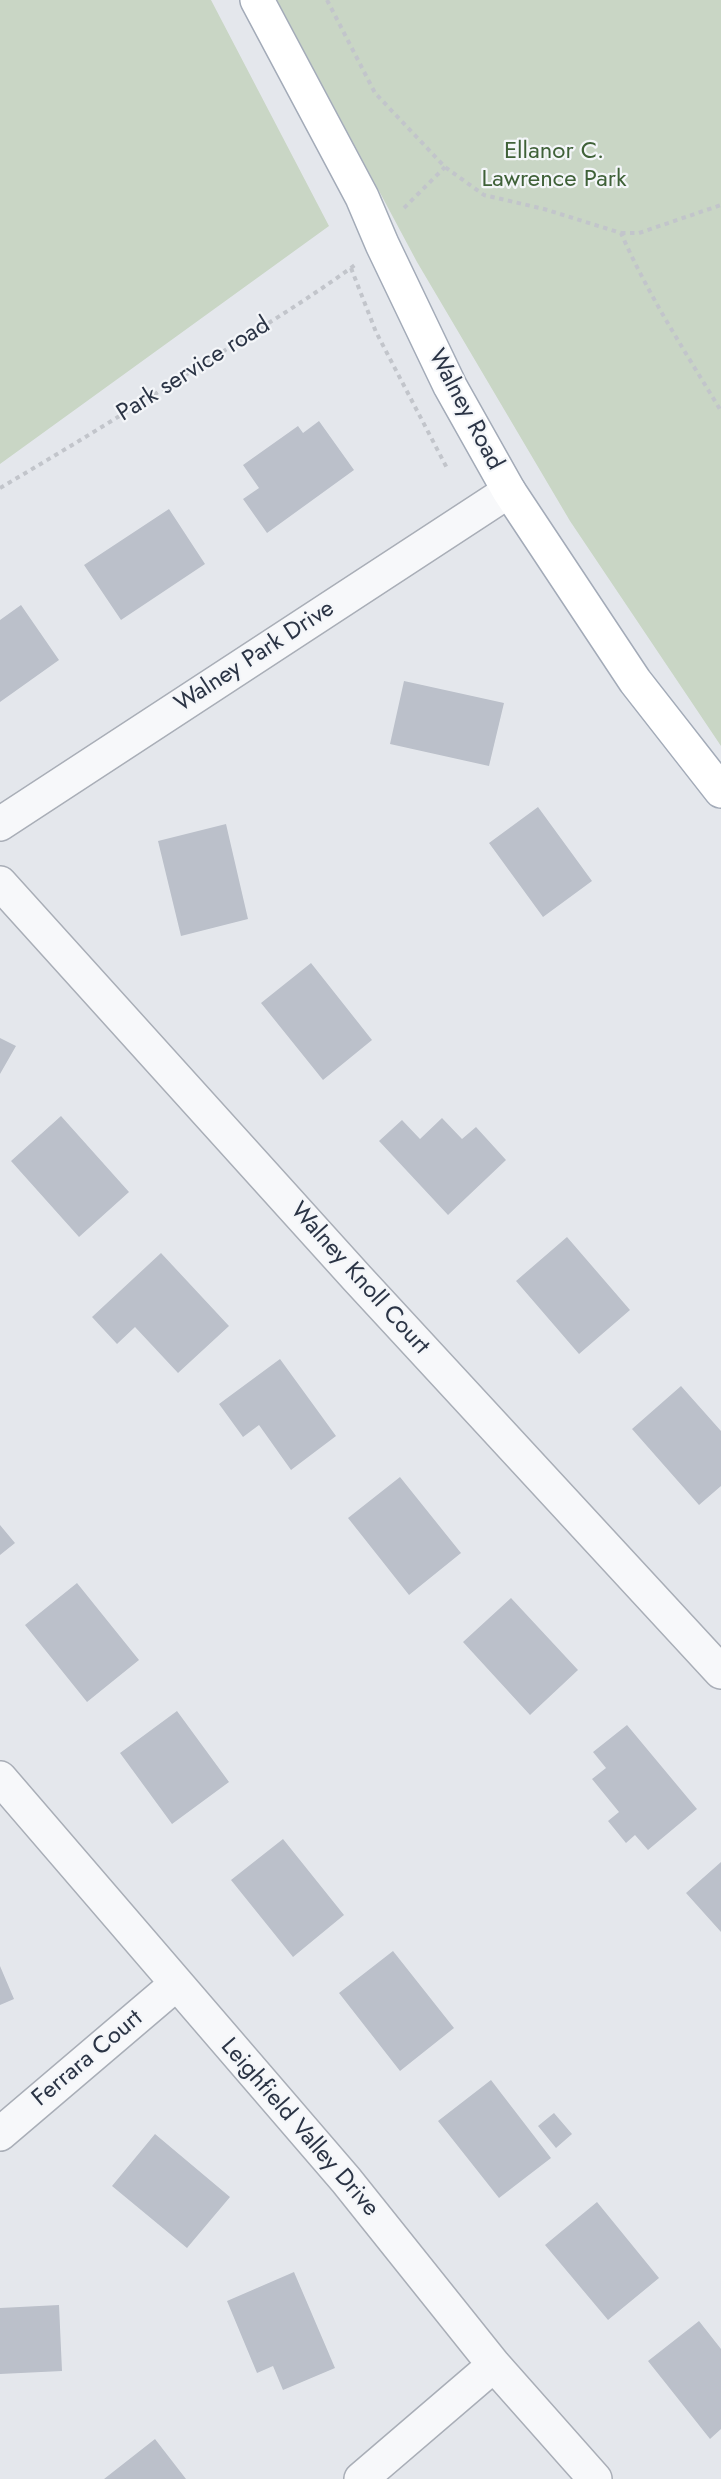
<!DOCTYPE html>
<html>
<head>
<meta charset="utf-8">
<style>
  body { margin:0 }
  canvas { display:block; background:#e4e7ec }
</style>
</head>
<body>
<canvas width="721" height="2479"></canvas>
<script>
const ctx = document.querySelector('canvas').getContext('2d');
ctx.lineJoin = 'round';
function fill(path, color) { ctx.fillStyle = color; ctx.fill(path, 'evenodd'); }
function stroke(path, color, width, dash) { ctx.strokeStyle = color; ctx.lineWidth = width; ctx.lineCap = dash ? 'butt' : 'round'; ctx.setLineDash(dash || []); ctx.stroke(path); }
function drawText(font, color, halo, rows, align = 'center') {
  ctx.font = font + ' Jost,sans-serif'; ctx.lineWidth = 4.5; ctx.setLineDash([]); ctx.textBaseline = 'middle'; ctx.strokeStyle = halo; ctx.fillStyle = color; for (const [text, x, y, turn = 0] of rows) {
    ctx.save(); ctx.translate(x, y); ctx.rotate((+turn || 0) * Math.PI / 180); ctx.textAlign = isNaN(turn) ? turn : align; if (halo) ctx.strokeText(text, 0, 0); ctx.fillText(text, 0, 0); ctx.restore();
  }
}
fill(new Path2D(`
  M0,0H211L329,226L0,464Z
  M277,0H721V746L570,521L417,262Z`), '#c9d6c5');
fill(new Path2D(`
  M319,421L354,470L267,533L243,499L259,488L243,465L298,426L303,433Z
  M169,509L205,564L121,620L84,565Z
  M21,605L59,660L0,702V620Z
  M404,681L504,703L489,766L390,744Z
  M538,807L592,881L543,917L489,843Z
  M226,824L248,919L181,936L158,841Z
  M311,963L372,1040L323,1080L261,1003Z
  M0,1038L16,1046L0,1074Z
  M61,1116L129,1192L79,1237L11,1161Z
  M442,1118L462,1139L476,1127L506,1160L448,1215L379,1141L402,1120L420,1139Z
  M567,1237L630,1310L579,1354L516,1281Z
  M161,1253L229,1326L178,1373L135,1327L117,1344L92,1317Z
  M280,1359L336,1436L291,1470L259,1425L243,1437L219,1404Z
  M681,1386L721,1431V1486L699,1505L632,1429Z
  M400,1477L461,1553L409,1595L348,1518Z
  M0,1525L15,1543L0,1555Z
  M77,1583L139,1660L87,1702L25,1625Z
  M511,1598L578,1670L530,1715L463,1642Z
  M177,1711L229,1782L172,1824L120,1753Z
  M627,1725L697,1809L648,1850L635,1835L626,1843L608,1821L619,1812L592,1779L606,1768L593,1752Z
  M283,1839L344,1915L293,1957L231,1880Z
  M721,1862V1932L686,1893Z
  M393,1951L454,2028L400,2071L339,1993Z
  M0,1966L14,1999L0,2005Z
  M491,2080L551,2158L499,2198L438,2121Z
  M554,2113L572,2134L556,2148L538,2126Z
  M155,2134L230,2197L187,2248L112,2186Z
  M597,2202L659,2278L608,2320L545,2245Z
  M294,2272L335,2368L283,2390L273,2366L257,2373L227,2301Z
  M59,2305L62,2371L0,2374V2308Z
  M699,2321L721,2349V2429L710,2439L648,2361Z
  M155,2439L186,2479H104Z`), '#bbc0ca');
const minor = new Path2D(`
  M0,824L509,491
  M0,883L357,1278L721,1672
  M0,1778L346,2180L494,2365L595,2479
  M0,2134L175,1985
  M361,2479L494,2365`);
const major = new Path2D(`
  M257,0L362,197L382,244L450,386L509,491L635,681L721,791`);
stroke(minor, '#a9aeb7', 36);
stroke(major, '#a3abb8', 36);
stroke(new Path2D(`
  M327,0L375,93L445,167L484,195L544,209L621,233C648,295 686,353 721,411
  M404,208L445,167
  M621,233H639L721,205
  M351,268L376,332L448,470
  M0,488C70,447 138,405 206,362C256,331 307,300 355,265`), '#c2c5cb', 4, [4.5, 4.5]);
stroke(minor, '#f7f8fa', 33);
stroke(major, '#fff', 33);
drawText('24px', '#3f6138', '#f4f6f9', [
  ["Ellanor C.",554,152],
  ["Lawrence Park",554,180]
]);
drawText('24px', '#2b3445', '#f4f6f9', [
  ["Park service road",194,370,-32],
  ["Walney Road",465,410,62],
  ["Walney Park Drive",255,657,-33],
  ["Walney Knoll Court",359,1279,48],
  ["Ferrara Court",88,2059,-40],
  ["Leighfield Valley Drive",299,2128,49]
]);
</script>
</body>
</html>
